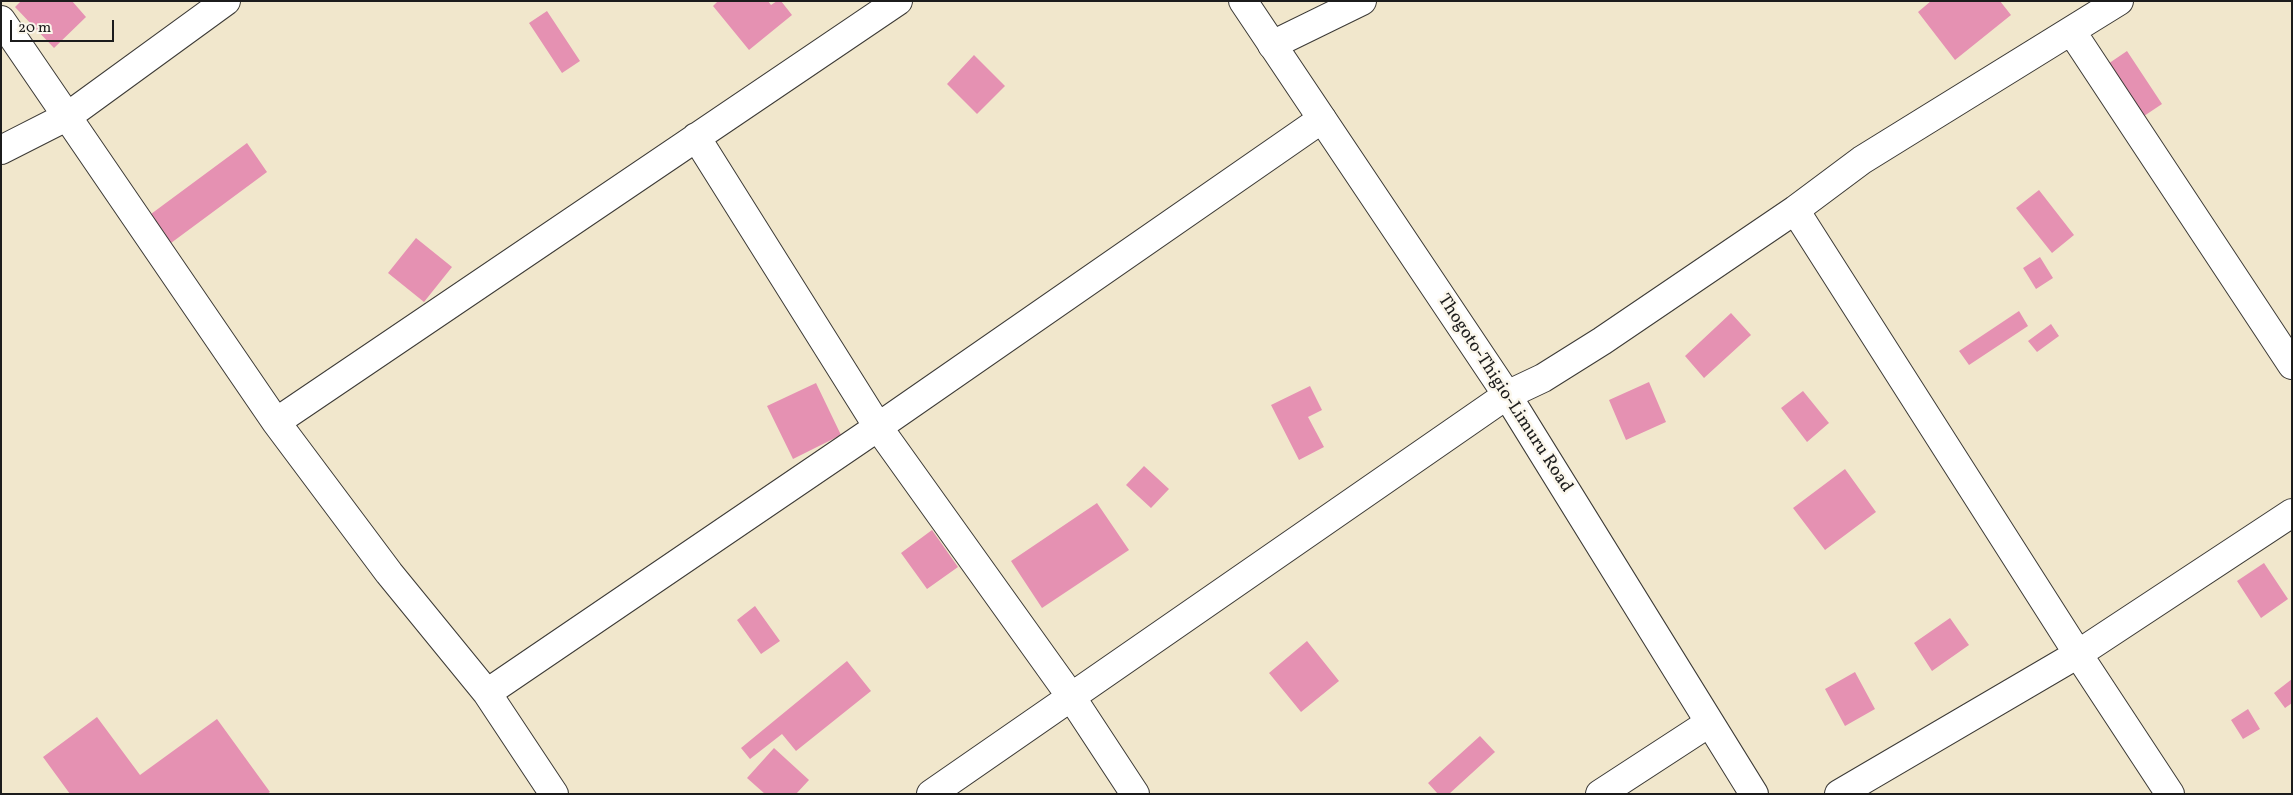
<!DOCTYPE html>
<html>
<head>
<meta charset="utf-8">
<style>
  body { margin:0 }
  #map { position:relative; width:2293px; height:795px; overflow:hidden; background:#f1e7cc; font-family:Vollkorn,serif }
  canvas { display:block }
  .frame { position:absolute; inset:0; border:2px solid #1c1c1c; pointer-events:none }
  .scale { position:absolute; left:10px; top:20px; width:104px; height:22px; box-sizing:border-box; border:2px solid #1c1c1c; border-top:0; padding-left:6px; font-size:15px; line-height:18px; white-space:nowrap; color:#1c1c1c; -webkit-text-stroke:4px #fbf7ec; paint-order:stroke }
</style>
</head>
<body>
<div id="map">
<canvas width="2293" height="795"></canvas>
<div class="frame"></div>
<div class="scale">20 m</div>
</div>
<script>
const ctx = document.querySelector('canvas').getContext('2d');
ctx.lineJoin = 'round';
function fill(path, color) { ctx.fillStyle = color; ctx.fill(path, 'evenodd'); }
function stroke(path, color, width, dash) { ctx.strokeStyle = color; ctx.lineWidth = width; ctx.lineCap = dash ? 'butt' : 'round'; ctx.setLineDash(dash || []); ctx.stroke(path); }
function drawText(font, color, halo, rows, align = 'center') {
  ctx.font = font + ' Vollkorn,serif'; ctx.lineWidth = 5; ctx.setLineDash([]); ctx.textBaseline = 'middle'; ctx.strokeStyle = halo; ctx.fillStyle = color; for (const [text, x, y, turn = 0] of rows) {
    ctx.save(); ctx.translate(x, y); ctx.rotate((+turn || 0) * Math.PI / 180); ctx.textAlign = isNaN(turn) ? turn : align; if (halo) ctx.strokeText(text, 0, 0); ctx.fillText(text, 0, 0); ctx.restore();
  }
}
fill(new Path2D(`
  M21,1H72L86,17L54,48L15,7Z
  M718,1H768L771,5L777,1H781L792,15L749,50L713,6Z
  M1931,1H2000L2011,15L1955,60L1918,12Z
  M547,11L580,61L562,73L529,23Z
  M2127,51L2162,104L2138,120L2102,68Z
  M974,55L1005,86L977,114L947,84Z
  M247,143L267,172L171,243L151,214Z
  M2039,190L2074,235L2052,253L2016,208Z
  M416,238L452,267L424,302L388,273Z
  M2040,257L2053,278L2036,289L2023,268Z
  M2019,311L2028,326L1969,365L1959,351Z
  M1731,313L1751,335L1704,378L1685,356Z
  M2051,324L2059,336L2037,352L2028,341Z
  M1649,382L1666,422L1626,440L1609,400Z
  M816,383L841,435L793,459L767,406Z
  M1310,386L1322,410L1308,417L1324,447L1299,460L1271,405Z
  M1803,391L1829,423L1807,442L1781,408Z
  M1144,466L1169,489L1151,508L1126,485Z
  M1845,469L1876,512L1825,550L1793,508Z
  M1097,503L1129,550L1042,608L1011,561Z
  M932,530L958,567L927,589L901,553Z
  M2264,563L2288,599L2261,618L2237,581Z
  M755,606L780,641L761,654L737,620Z
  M1950,618L1969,645L1932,671L1914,643Z
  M1307,641L1339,681L1301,712L1269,673Z
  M847,661L871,691L796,751L782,734L750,759L741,748Z
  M1855,672L1875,709L1845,726L1825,689Z
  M2292,679V703L2285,708L2274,693Z
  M2248,709L2260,729L2243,739L2231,720Z
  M97,717L140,775L217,719L270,792L267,794H70L43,757Z
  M1480,736L1495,752L1449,794H1438L1428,783Z
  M774,748L809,780L796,794H765L747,778Z`), '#e591b2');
const minor = new Path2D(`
  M1,20L276,422L389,573L487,693L554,794
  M2072,32L2292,365
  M1272,45L1362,1
  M696,137L878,427L1072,698L1135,794
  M1,150L68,116L226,1
  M1795,210L2078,654L2170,794
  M276,422L898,1
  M487,693L878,427L1322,119
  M931,794L1507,395L1543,378L1602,341L1795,210L1862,160L2119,1
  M1600,794L1709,723
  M1839,794L2078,654L2292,513`);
const highway = new Path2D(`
  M1243,1L1507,395L1754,794`);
stroke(minor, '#3c3a36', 30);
stroke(highway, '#3c3a36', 30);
stroke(minor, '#fff', 28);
stroke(highway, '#fff', 28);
drawText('18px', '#1c1c1c', '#fbf7ec', [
  ["Thogoto-Thigio-Limuru Road",1504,394,57]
]);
</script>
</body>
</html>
